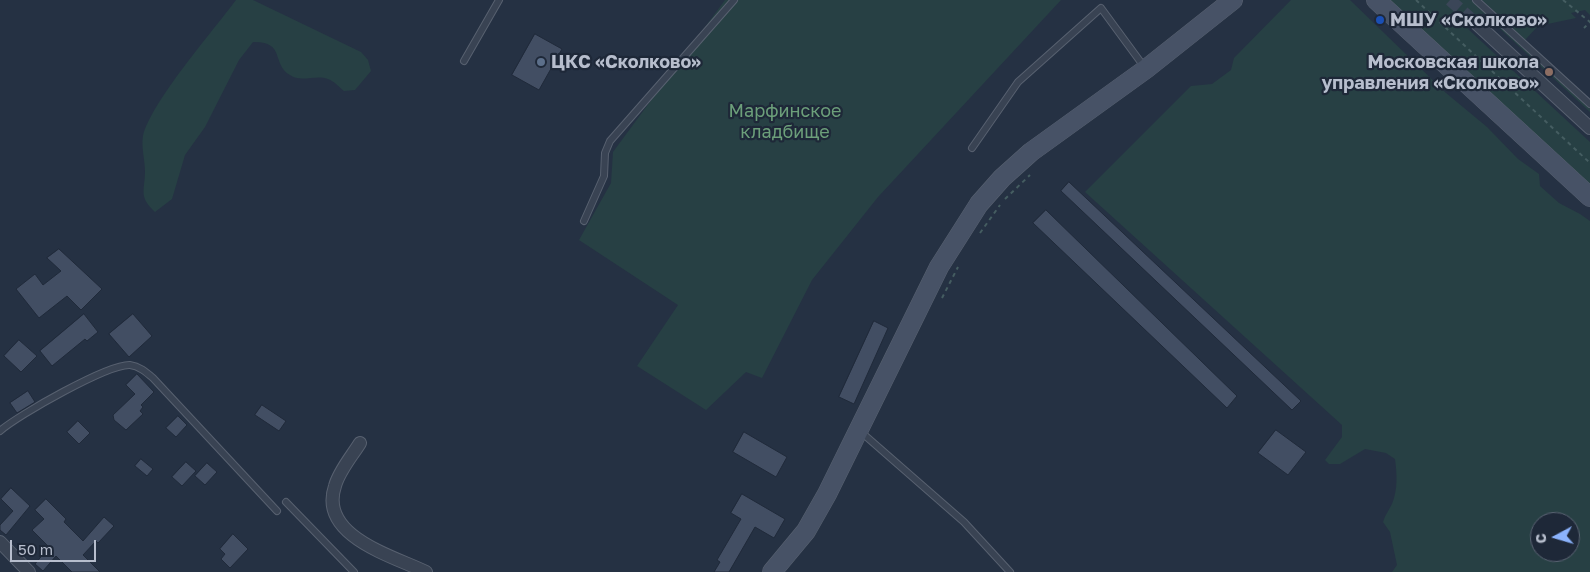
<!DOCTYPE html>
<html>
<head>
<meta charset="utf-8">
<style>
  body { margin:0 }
  #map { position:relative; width:1590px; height:572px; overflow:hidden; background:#253143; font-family:"Golos Text",sans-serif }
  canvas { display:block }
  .north { position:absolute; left:1530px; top:512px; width:50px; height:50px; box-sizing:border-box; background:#1e2838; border:1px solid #5b6474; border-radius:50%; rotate:264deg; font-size:14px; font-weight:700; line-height:20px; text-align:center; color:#b7becd }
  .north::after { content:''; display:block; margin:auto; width:18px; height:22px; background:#8bb3fd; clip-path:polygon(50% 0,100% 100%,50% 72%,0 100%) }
  .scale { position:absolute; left:10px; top:540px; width:86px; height:22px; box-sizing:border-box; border:2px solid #b7becd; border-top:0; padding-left:6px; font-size:15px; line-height:18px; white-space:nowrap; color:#b7becd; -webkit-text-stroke:4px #1e2838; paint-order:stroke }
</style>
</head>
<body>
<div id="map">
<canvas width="1590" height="572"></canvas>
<div class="north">С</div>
<div class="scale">50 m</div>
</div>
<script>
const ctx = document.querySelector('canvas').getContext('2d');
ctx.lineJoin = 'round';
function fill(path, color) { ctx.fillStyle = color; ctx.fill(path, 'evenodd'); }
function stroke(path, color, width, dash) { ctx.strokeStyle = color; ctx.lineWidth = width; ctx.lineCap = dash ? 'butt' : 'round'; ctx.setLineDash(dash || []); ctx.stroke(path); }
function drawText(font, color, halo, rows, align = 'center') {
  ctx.font = font + ' "Golos Text",sans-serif'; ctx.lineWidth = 4.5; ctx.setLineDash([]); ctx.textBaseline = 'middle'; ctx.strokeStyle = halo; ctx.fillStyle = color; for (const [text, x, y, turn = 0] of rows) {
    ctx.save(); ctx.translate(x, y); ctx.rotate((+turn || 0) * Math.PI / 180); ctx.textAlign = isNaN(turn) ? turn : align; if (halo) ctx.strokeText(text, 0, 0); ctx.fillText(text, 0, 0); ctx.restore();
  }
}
fill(new Path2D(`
  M236,0H253L361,52L368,60L371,71L355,90L344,91C339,87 334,81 328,79C316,74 301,83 290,75C271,64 286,41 253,42L239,60L205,127L185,155L172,199L155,212C138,196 145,191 145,171C145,160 141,147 143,136C151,102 213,31 236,0Z
  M725,0H1061L878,197L812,280L762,378L746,372L706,410L637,366L678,305L579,240L611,183L613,152Z
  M1291,0H1350L1446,93L1487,127L1518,159L1539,174L1540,186L1559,203L1580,214L1590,221V572H1392L1397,565L1390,532L1383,522C1385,515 1389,510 1392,504C1398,489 1397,474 1395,459L1386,453L1365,449L1340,464H1329L1325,460L1342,437V425L1085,192L1191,86L1212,84L1231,70L1234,58ZM1540,522H1570V552H1540Z
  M1385,0H1471L1590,109V112L1483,13L1468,29L1590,142V188Z
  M1482,0H1590V15L1585,10L1571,13L1576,18L1538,26L1525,40Z`), '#274044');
const building = new Path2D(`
  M535,34L562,49L539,90L512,75Z
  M1069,182L1301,401L1292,410L1061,191Z
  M1046,210L1237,396L1227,408L1033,223Z
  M59,249L102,289L81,310L67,296L39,318L16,289L35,274L43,285L61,271L47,258Z
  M84,314L98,332L87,341L85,339L52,366L40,351Z
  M133,314L152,336L129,357L109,334Z
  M874,321L888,328L854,404L839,397Z
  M19,340L37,356L21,372L4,356Z
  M137,374L154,392L141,405L143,407L140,411L143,414L126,430L114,420L113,415L135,394L126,385Z
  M28,391L35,402L17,413L10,403Z
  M262,405L286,421L279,431L255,415Z
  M178,416L187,425L176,437L166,428Z
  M78,421L90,433L79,444L67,432Z
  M1276,430L1306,452L1288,475L1258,453Z
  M744,432L787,457L776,477L733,452Z
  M141,459L153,469L147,476L135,466Z
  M186,462L196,471L182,486L172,477Z
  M207,463L217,472L205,485L195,476Z
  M11,488L30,506L6,535L0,530V525L13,511L1,499Z
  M742,494L785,519L774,538L755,527L729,572H714L720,562L717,560L741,519L731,513Z
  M46,499L66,519L64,522L83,541L104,517L114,526L98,543L96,541L83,555L100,572H72L56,556L43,571L35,564L49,547L32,530L44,519L35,510Z
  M233,534L248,549L230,568L221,559L225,554L220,549Z`);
fill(building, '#424e63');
stroke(building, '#202a3a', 1);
stroke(new Path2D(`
  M1450,0L1477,24`), '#3b4658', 12, [12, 6]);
const lane = new Path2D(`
  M1476,0L1590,104
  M464,61L499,0
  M972,148L1018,82L1101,8L1145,68
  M584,221L604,176L605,153L610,141L734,0
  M0,431C18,415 108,364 130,365C139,366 146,372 153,378L277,511
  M861,432L964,522L1010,572
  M286,502L354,572`);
const street = new Path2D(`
  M1477,24L1590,128
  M360,443C352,456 339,471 335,486C318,536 393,556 426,572
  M0,542L29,572`);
const secondary = new Path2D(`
  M1376,0L1590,197
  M772,572L806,531L827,494L939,267L979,204L1002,178L1031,152L1146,69L1233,0`);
stroke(lane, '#586170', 8);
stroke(street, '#586170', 14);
stroke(secondary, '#586170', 20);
stroke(new Path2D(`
  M1416,0L1590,163
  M1563,0L1590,22L1584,28
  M1005,199L1030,175
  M980,233L1000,205
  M942,298L958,267`), '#455d61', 2, [4, 4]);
stroke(lane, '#394353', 6);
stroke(street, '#394353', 12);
stroke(secondary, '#475266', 19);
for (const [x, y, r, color] of [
  [1380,20,5,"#1a4fb4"],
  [541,62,5,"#5c6f8a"],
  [1549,72,5,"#8d6e63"]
]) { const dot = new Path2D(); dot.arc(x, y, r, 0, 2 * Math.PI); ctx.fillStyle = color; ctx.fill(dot); stroke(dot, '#1e2838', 2); }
drawText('bold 18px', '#b7becd', '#1e2838', [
  ["МШУ «Сколково»",1390,20],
  ["ЦКС «Сколково»",551,62],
  ["Московская школа",1539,62,"right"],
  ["управления «Сколково»",1539,83,"right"]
], 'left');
drawText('18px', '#6c9f7a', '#1e2838', [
  ["Марфинское",785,111],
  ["кладбище",785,132]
]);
</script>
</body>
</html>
